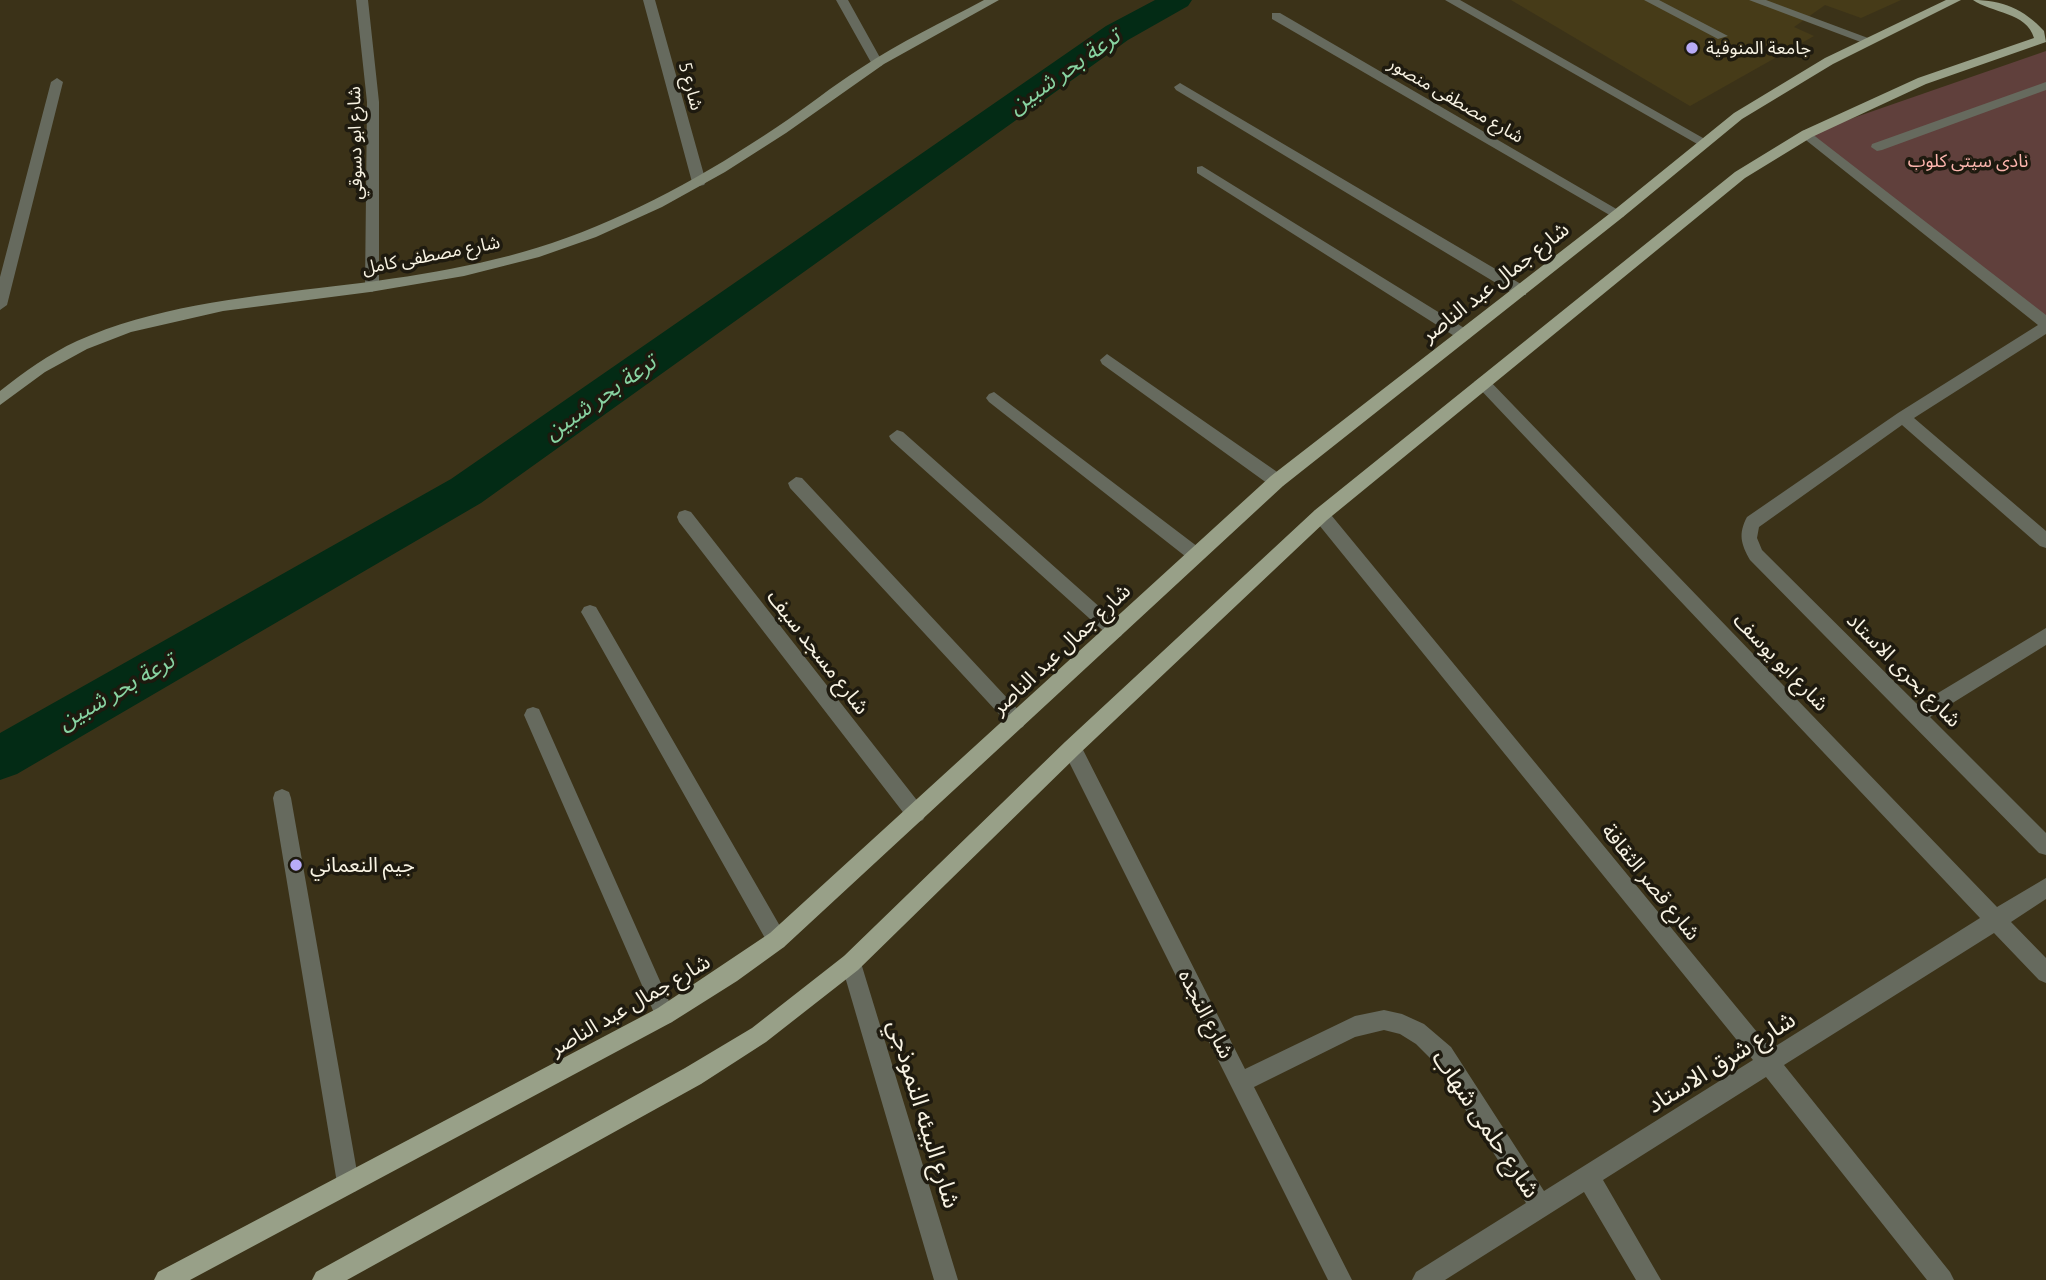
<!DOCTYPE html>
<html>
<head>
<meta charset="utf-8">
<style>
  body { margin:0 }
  canvas { display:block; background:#3b3218 }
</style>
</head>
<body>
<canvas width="2046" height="1280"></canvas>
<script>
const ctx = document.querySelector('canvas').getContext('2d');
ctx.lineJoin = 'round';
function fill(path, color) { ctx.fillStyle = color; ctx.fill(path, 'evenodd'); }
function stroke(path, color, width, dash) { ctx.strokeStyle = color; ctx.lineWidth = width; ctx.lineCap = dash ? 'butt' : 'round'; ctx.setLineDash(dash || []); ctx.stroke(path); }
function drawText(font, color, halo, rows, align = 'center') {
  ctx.font = font + ' Ubuntu,"Noto Sans Arabic",sans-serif'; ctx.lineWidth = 7; ctx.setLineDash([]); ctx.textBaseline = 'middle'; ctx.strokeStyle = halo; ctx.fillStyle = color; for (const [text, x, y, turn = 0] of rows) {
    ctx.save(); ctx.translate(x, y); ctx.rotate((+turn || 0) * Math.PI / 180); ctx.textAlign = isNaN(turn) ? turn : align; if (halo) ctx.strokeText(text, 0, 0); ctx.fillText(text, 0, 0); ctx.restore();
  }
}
fill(new Path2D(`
  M1511,0H1901L1861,18L1825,5L1794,27L1814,36L1690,106Z`), '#463b18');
fill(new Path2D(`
  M2046,51V323L1807,134Z`), '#60403c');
fill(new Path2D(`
  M1155,0H1192L1188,6L1128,40L481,503L17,774L0,780V733L451,479L1106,26Z`), '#032b15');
fill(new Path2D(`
  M1644,0H1659L1728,36L1718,39Z
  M1749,0H1766L1876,41L1866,44Z
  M2046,82V90L1882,150L1877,151L1871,147L1872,144Z`), '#666a5e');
fill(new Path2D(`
  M356,0H368L379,102V287L372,292L365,287L367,102Z
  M643,0H655L706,182L704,185L699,186L692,182Z
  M836,0H848L883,63L881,66H873Z
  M1445,0H1460L1710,142L1709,145H1699Z
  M1272,13H1280L1625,214L1623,217H1613L1272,19Z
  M57,78L63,82L7,305L0,310V277L51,82Z
  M1180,83L1526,287V295H1516L1176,90L1174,87Z
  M1807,130L2046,315V334L1914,418L2046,531V548L2040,546L1902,425L1759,527L1757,538L1762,550L1918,705L2046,628V645L1930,717L2046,833V855L2039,853L1750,560C1741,544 1738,534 1747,517L1898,413L2038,325L1802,137V131Z
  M1202,166L1469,331L1471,335L1469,339H1459L1197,173V167Z
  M1107,354L1283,476L1285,481L1283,486H1271L1102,364L1100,360Z
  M1482,376L1487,378L1997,907L2046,878V899L2011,922L2046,958V983L2039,980L1994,933L1784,1065L1950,1272L1954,1280H1927L1766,1077L1603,1180L1661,1280H1636L1584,1192L1445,1280H1412L1416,1272L1526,1203L1435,1063L1416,1044L1400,1034L1384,1030L1355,1037L1254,1087L1352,1280H1328L1065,754L1063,748L1065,742L1072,740L1079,742L1245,1069L1355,1016L1384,1010L1402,1014L1424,1024L1451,1047L1544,1191L1753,1060L1315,520L1313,515L1315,510H1327L1771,1049L1980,918L1477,386L1474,382Z
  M994,392L1202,550L1204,555L1202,560H1190L989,402L986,398L989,394Z
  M897,430L903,432L1121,626L1124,631L1121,636L1115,639L1109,636L891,440L889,436Z
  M796,477L802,478L1023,715L1026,721L1023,727L1017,729L1011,727L790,488L788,483Z
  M685,510L691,512L923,808L926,814L923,820L916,823L909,820L679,522L677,517L679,512Z
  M590,605L596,607L784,933L787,940L784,947L777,950L770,947L584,617L581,612L584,607Z
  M533,707L539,709L672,1008L675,1015L672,1022L665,1025L658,1022L524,715L527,709Z
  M282,789L289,792L291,798L359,1183L356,1191L348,1194L340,1191L337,1183L273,798L275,792Z
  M851,953L858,956L861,963L958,1280H934L841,963L844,956Z`), '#666a5e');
fill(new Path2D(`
  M984,0H999L884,64L786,133L725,172L662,207L596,237L539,257L464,276L370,292L223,311L131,332L87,349L45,372L0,405V391C24,372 49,354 77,341C153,307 238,298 319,288C397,279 477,268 552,243C632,216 707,174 777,127C806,108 832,86 861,68C900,42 943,22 984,0Z`), '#828976');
fill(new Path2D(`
  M1946,0H1961L1833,64L1742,119L1623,217L1283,486L784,947L737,981L672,1022L190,1280H154L158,1272L658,1008L770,933L1271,476L1613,211L1734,113L1825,58Z
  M1973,0C2002,0 2024,9 2044,31L2046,42L1926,84L1812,137L1745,178L1327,520L1079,754L858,970L766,1042L701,1084L347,1280H312L316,1272L685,1068L752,1028L844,956L1065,742L1315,510L1735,172L1802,131L1918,78L2034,38C2027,12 1991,13 1973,0Z`), '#98a088');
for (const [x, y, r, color] of [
  [1692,48,7,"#b8abf7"],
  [296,865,7,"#b8abf7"]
]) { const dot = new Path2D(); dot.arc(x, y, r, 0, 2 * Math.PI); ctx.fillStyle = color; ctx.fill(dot); stroke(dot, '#1e1a0f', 2.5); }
drawText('18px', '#f8f3e3', '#1e1a0f', [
  ["جامعة المنوفية",1706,48]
], 'left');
drawText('18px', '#f8f3e3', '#1e1a0f', [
  ["شارع 5",691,86,75],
  ["شارع مصطفى منصور",1456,100,30],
  ["شارع ابو دسوقي",355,143,-91],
  ["شارع مصطفى كامل",431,255,-11]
]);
drawText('18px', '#fdb6ae', '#1e1a0f', [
  ["نادى سيتى كلوب",1968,161]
]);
drawText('21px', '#f8f3e3', '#1e1a0f', [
  ["شارع جمال عبد الناصر",1495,282,-38],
  ["شارع جمال عبد الناصر",1061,649,-43],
  ["شارع مسجد سيف",818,652,52],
  ["شارع ابو يوسف",1781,662,46],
  ["شارع بحرى الاستاد",1904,670,45],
  ["شارع قصر الثقافة",1651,882,51],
  ["شارع جمال عبد الناصر",630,1005,-30],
  ["شارع النجده",1206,1014,63]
]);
drawText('21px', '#f8f3e3', '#1e1a0f', [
  ["جيم النعماني",310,865]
], 'left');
drawText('italic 23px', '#88d4a2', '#1e1a0f', [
  ["ترعة بحر شبين",1064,71,-35],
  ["ترعة بحر شبين",600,397,-35],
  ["ترعة بحر شبين",116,691,-30]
]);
drawText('24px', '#f8f3e3', '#1e1a0f', [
  ["شارع شرق الاستاد",1721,1062,-32],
  ["شارع البيئه النموذجي",924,1114,73],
  ["شارع حلمى شهاب",1486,1124,56]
]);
</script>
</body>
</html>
